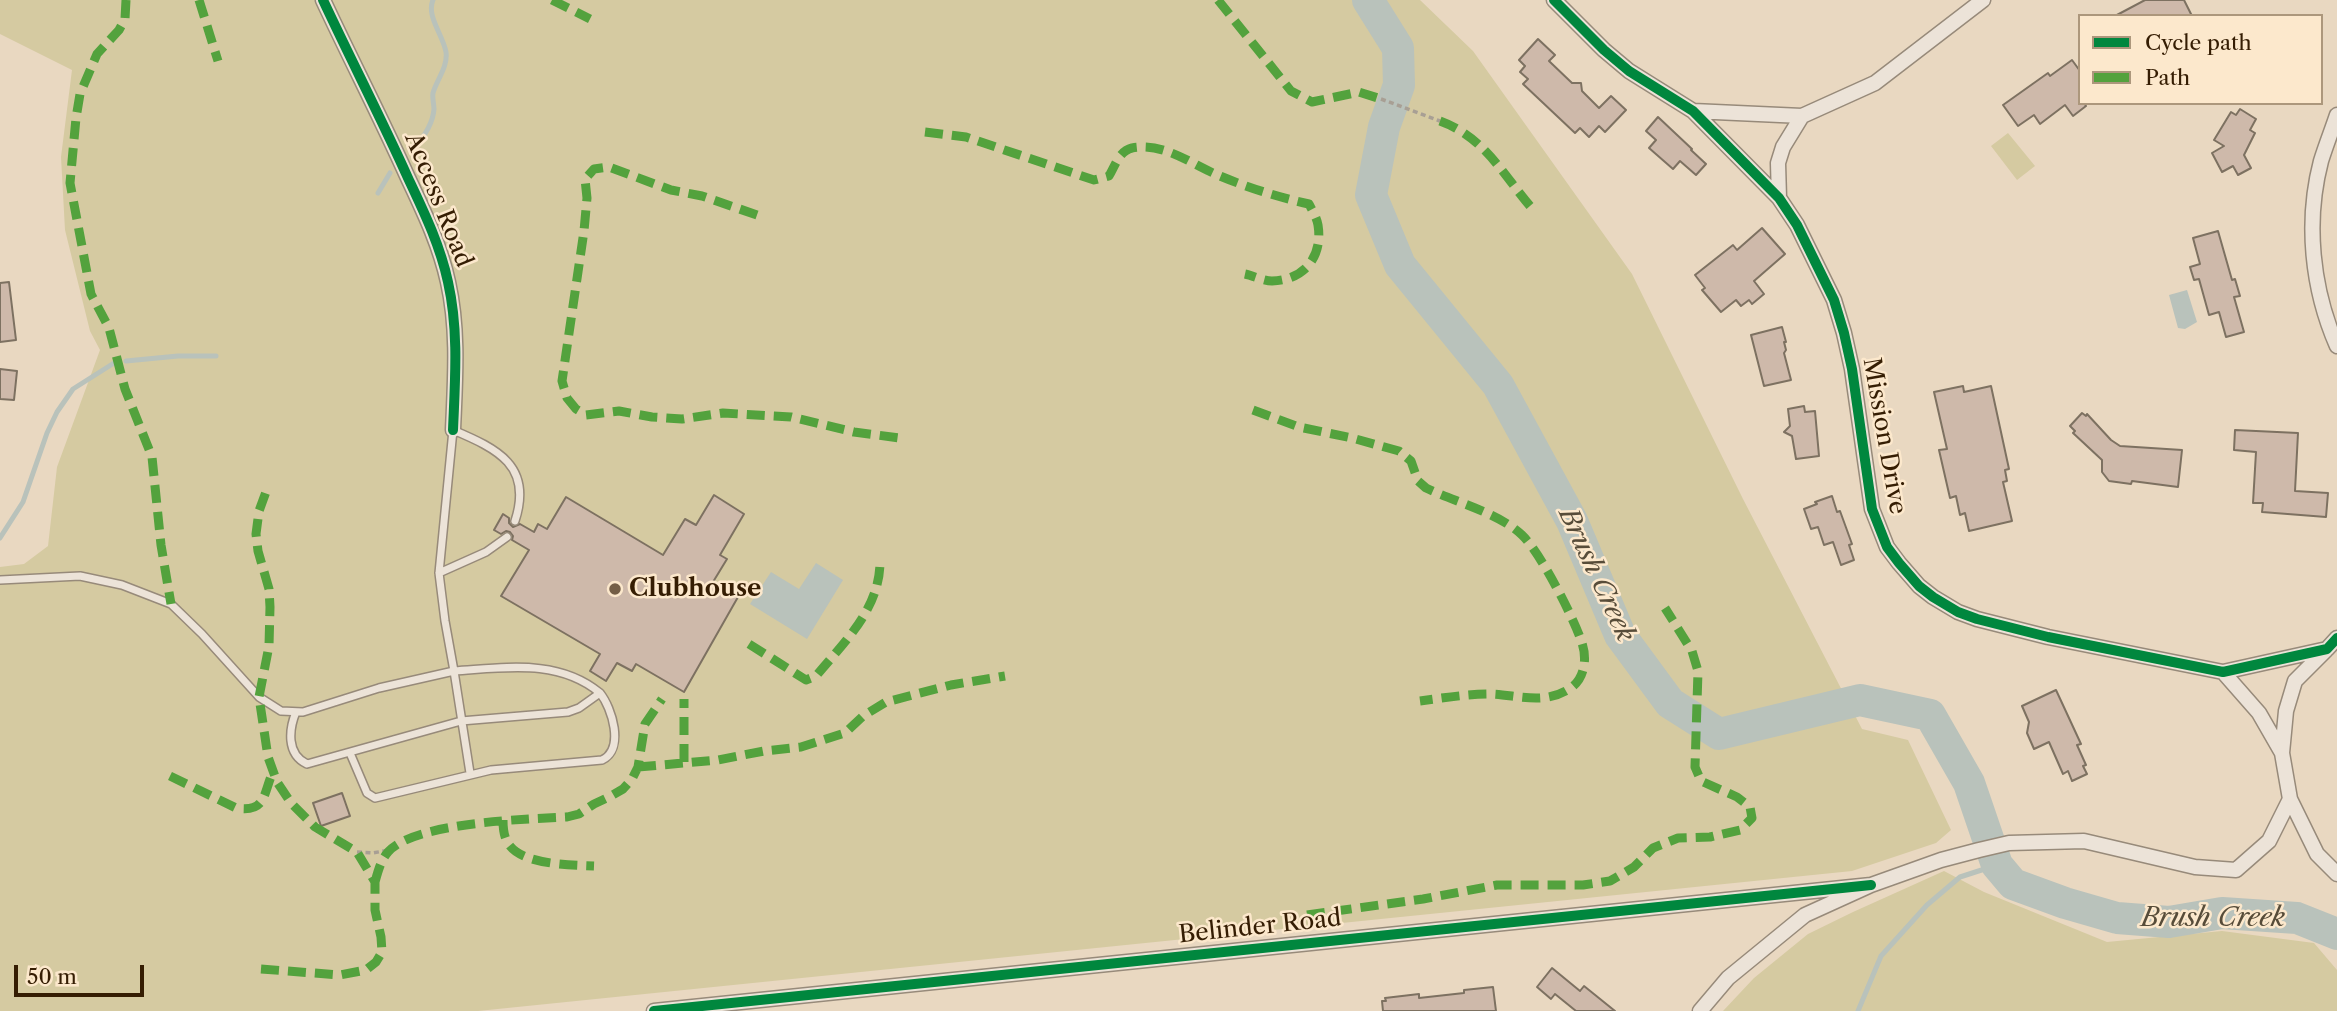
<!DOCTYPE html>
<html>
<head>
<meta charset="utf-8">
<style>
  body { margin:0 }
  #map { position:relative; width:2337px; height:1011px; overflow:hidden; background:#e9d8c1; font-family:"Libre Caslon Text",serif }
  canvas { display:block }
  .legend { position:absolute; left:2078px; top:14px; width:245px; height:91px; box-sizing:border-box; background:#fce8cc; border:2px solid #ac977c; margin:0; padding:9px 12px; list-style:none; font-size:21px; color:#351d03 }
  .legend li { display:flex; align-items:center; gap:14px; height:35px }
  .legend b { width:35px; border:2px solid #ac977c }
  .scale { position:absolute; left:14px; top:965px; width:130px; height:32px; box-sizing:border-box; border:4px solid #351d03; border-top:0; padding-left:9px; font-size:21px; line-height:24px; white-space:nowrap; color:#351d03; -webkit-text-stroke:5px #fce8cc; paint-order:stroke }
</style>
</head>
<body>
<div id="map">
<canvas width="2337" height="1011"></canvas>
<ul class="legend">
<li><b style="height:9px;background:#00873e"></b>Cycle path</li>
<li><b style="height:9px;background:#53a23d"></b>Path</li>
</ul>
<div class="scale">50 m</div>
</div>
<script>
const ctx = document.querySelector('canvas').getContext('2d');
ctx.lineJoin = 'round';
function fill(path, color) { ctx.fillStyle = color; ctx.fill(path, 'evenodd'); }
function stroke(path, color, width, dash) { ctx.strokeStyle = color; ctx.lineWidth = width; ctx.lineCap = dash ? 'butt' : 'round'; ctx.setLineDash(dash || []); ctx.stroke(path); }
function drawText(font, color, halo, rows, align = 'center') {
  ctx.font = font + ' "Libre Caslon Text",serif'; ctx.lineWidth = 5; ctx.setLineDash([]); ctx.textBaseline = 'middle'; ctx.strokeStyle = halo; ctx.fillStyle = color; for (const [text, x, y, turn = 0] of rows) {
    ctx.save(); ctx.translate(x, y); ctx.rotate((+turn || 0) * Math.PI / 180); ctx.textAlign = isNaN(turn) ? turn : align; if (halo) ctx.strokeText(text, 0, 0); ctx.fillText(text, 0, 0); ctx.restore();
  }
}
fill(new Path2D(`
  M0,0H1420L1473,51L1632,274L1743,499L1862,729L1908,740L1951,830L1936,843L1852,871L478,1011H0V567L24,564L48,546L57,467L100,350L90,331L65,230L61,157L72,70L0,34Z
  M2008,133L2035,166L2017,180L1991,146Z
  M1944,871L1984,892L2107,942L2222,931L2314,943L2337,970V1011H1723L1754,978L1808,934L1853,912Z`), '#d5caa1');
fill(new Path2D(`
  M2187,290L2197,322L2185,329L2178,328L2169,295Z
  M816,563L843,580L807,639L750,604L771,572L799,589Z`), '#b9c2bb');
stroke(new Path2D(`
  M414,148C423,138 433,123 434,109C434,104 432,98 433,93C437,79 448,67 446,52C443,35 426,16 433,0
  M378,193L390,173
  M126,361L178,356H216
  M0,538L23,502L47,433L57,412L73,389L114,363
  M1858,1011L1881,956L1927,905L1960,877L1997,865`), '#b9c2bb', 5);
stroke(new Path2D(`
  M1368,0L1398,48L1399,85L1384,127L1371,195L1400,265L1498,385L1572,521L1620,635L1670,703L1719,734L1860,700L1930,715L1969,783L1997,865L2013,884L2065,903L2117,918L2169,922L2222,913L2297,918L2337,934`), '#b9c2bb', 32);
const building = new Path2D(`
  M2145,0H2184L2192,16H2115Z
  M1538,39L1555,55L1549,61L1572,83H1581L1582,91L1599,108L1611,96L1626,110L1605,132L1599,126L1589,137L1580,128L1575,133L1523,84L1528,79L1520,72L1525,66L1519,60Z
  M2072,60L2080,71V103H2084L2086,106L2073,116L2065,105L2040,124L2034,115L2018,126L2003,105L2048,73L2050,76Z
  M2240,109L2256,119L2250,130L2255,133L2244,155L2251,168L2238,175L2233,166L2222,172L2212,153L2224,146L2214,140L2231,112L2236,115Z
  M1658,117L1692,149L1691,150L1706,164L1696,175L1680,161L1673,169L1649,148L1656,140L1646,131Z
  M1762,228L1785,254L1754,281L1764,294L1752,304L1749,300L1741,306L1736,300L1721,312L1702,290L1705,288L1695,275L1733,245L1737,250Z
  M2218,231L2232,280L2235,279L2240,296L2234,297L2244,332L2226,337L2219,312L2209,315L2199,279L2194,280L2190,267L2200,264L2193,238Z
  M9,282L16,340L0,342V283Z
  M1782,327L1786,342H1784L1786,350L1784,353L1791,380L1764,386L1751,335Z
  M0,369L17,371L14,400L0,399Z
  M1963,386L1964,392L1991,386L2009,469L2005,470L2007,481L2003,482L2012,521L1969,531L1965,513L1960,515L1956,496L1950,498L1939,450L1947,449L1934,392Z
  M1804,406L1805,412L1815,411L1819,456L1796,459L1792,436L1784,432L1790,426L1788,409Z
  M2082,413L2086,416L2087,414L2111,440L2120,446L2182,450L2178,487L2132,481L2131,484L2109,481L2102,472V460L2073,433L2075,431L2070,426Z
  M2235,430L2298,433L2295,491L2328,493L2326,517L2262,512L2263,503H2253L2256,452L2234,450Z
  M714,495L744,514L720,555L727,559L713,582L738,597L684,692L636,664L632,671L617,663L606,681L590,671L600,654L501,596L529,550L512,540L513,536L510,532L506,531L501,534L494,530L503,514L509,518V523L513,527L520,524L534,532L538,524L547,529L566,497L663,555L685,519L696,525Z
  M1832,496L1837,512L1840,511L1852,544L1849,545L1854,560L1841,565L1833,542L1824,545L1818,527L1811,529L1804,509L1817,504L1815,502Z
  M2056,690L2081,744L2077,745L2086,765L2083,766L2087,774L2072,781L2068,771L2063,774L2049,742L2034,749L2027,733L2029,722L2022,706Z
  M342,793L350,816L321,826L313,803Z
  M1552,968L1580,991L1584,986L1615,1011H1576L1555,994L1551,999L1537,987Z
  M1493,987L1496,1011H1383L1382,1001H1386L1385,998L1419,994V998L1464,993V990Z`);
fill(building, '#ceb9aa');
stroke(building, '#7d7161', 2);
const lane = new Path2D(`
  M439,573L486,552L507,537
  M0,580L80,576L122,585L171,604L202,634L259,697L281,711L303,712L379,688L454,671L445,621L439,573L453,430C498,449 533,466 515,521
  M296,712C289,729 286,754 307,764L461,721L568,712L579,708L600,693C558,658 504,668 454,671L470,773
  M350,753L367,793L375,798L491,770L602,760C625,749 612,708 600,693`);
const street = new Path2D(`
  M323,0C351,60 381,118 408,178C424,212 440,245 448,282C459,331 455,381 453,430
  M1554,0L1604,50L1629,71L1693,111L1779,198L1797,225L1834,300L1844,333L1852,369L1872,509L1887,547L1899,563L1919,586L1933,597L1958,612L1977,619L2048,637L2223,672L2327,649L2337,638
  M1693,111L1802,116L1875,83L1983,0
  M2337,115C2332,130 2326,145 2321,161C2305,222 2312,289 2337,346
  M1779,198L1778,163L1783,147L1802,116
  M2223,672L2259,713L2282,753L2290,799L2317,854L2337,874
  M2282,753L2286,711L2295,681L2326,650
  M654,1011L1871,885
  M1700,1011L1728,978L1805,915L1871,885L1941,860L1979,850L2009,843L2084,841L2195,867L2236,870L2269,841L2290,799`);
stroke(lane, '#978a7a', 10);
stroke(street, '#978a7a', 17);
stroke(new Path2D(`
  M1381,99L1440,121
  M357,852L373,853L389,850`), '#a89f94', 3.5, [5, 3.5]);
stroke(lane, '#ece3d8', 7);
stroke(street, '#ece3d8', 14);
stroke(new Path2D(`
  M126,0L125,19L119,30L97,54L80,94L76,118L70,183L91,294L109,328L125,389L152,457L161,545L171,604
  M199,0L218,61
  M552,0L590,19
  M1218,0L1291,91L1312,102L1359,92L1381,99
  M1440,121C1484,137 1502,173 1530,206
  M925,132L966,137L1094,180L1109,176C1115,166 1119,151 1132,148C1165,142 1192,165 1220,176C1249,188 1278,197 1309,204C1312,210 1317,218 1318,225C1323,256 1305,280 1272,281C1264,281 1254,276 1245,274
  M757,215L702,196L671,190L609,167L594,169L585,179L587,198L584,231L562,381L567,398L576,409L586,415L619,411L652,417L682,419L723,413L791,417L854,432L900,438
  M1253,410L1299,427L1352,438L1399,451L1411,461L1418,481L1426,488C1455,502 1499,513 1522,535C1540,552 1574,618 1582,643C1587,658 1585,677 1572,687C1546,706 1519,695 1490,694C1467,694 1443,698 1420,701
  M749,644L806,680L816,676C845,641 881,608 880,559
  M684,762V699
  M638,767L718,760L764,751L801,747L845,733L863,716L886,702L951,685L1005,676
  M170,776L236,808C267,813 263,793 273,772
  M503,820C503,829 504,839 510,846C525,865 572,865 594,866
  M375,882C378,871 381,860 388,852C414,822 528,819 567,817L579,814L594,804L611,796L623,789L632,779L638,767L645,724L662,699
  M1307,915L1423,899L1497,885H1583L1610,881L1634,867L1653,848L1678,838L1710,837L1740,830L1752,818L1750,807L1737,797L1701,781L1695,767L1698,671L1692,651L1665,608
  M261,969L340,975L366,970L376,962L382,952L381,937L375,910V882L357,852L315,827L291,803L277,782L268,757L259,697L269,646L270,607L269,589L258,551L256,534L259,511L267,489`), '#53a23d', 9, [18, 9]);
stroke(new Path2D(`
  M323,0C351,60 381,118 408,178C424,212 440,245 448,282C459,331 455,381 453,430
  M1554,0L1604,50L1629,71L1693,111L1779,198L1797,225L1834,300L1844,333L1852,369L1872,509L1887,547L1899,563L1919,586L1933,597L1958,612L1977,619L2048,637L2223,672L2327,649L2337,638
  M654,1011L1871,885`), '#00873e', 10);
for (const [x, y, r, color] of [
  [615,589,7,"#745e46"]
]) { const dot = new Path2D(); dot.arc(x, y, r, 0, 2 * Math.PI); ctx.fillStyle = color; ctx.fill(dot); stroke(dot, '#fce8cc', 2.5); }
drawText('24px', '#351d03', '#fce8cc', [
  ["Access Road",438,200,68],
  ["Mission Drive",1884,436,80],
  ["Belinder Road",1260,927,-6]
]);
drawText('bold 24px', '#351d03', '#fce8cc', [
  ["Clubhouse",629,589]
], 'left');
drawText('italic 26px', '#574c39', '#fce8cc', [
  ["Brush Creek",1596,575,65],
  ["Brush Creek",2213,918]
]);
</script>
</body>
</html>
